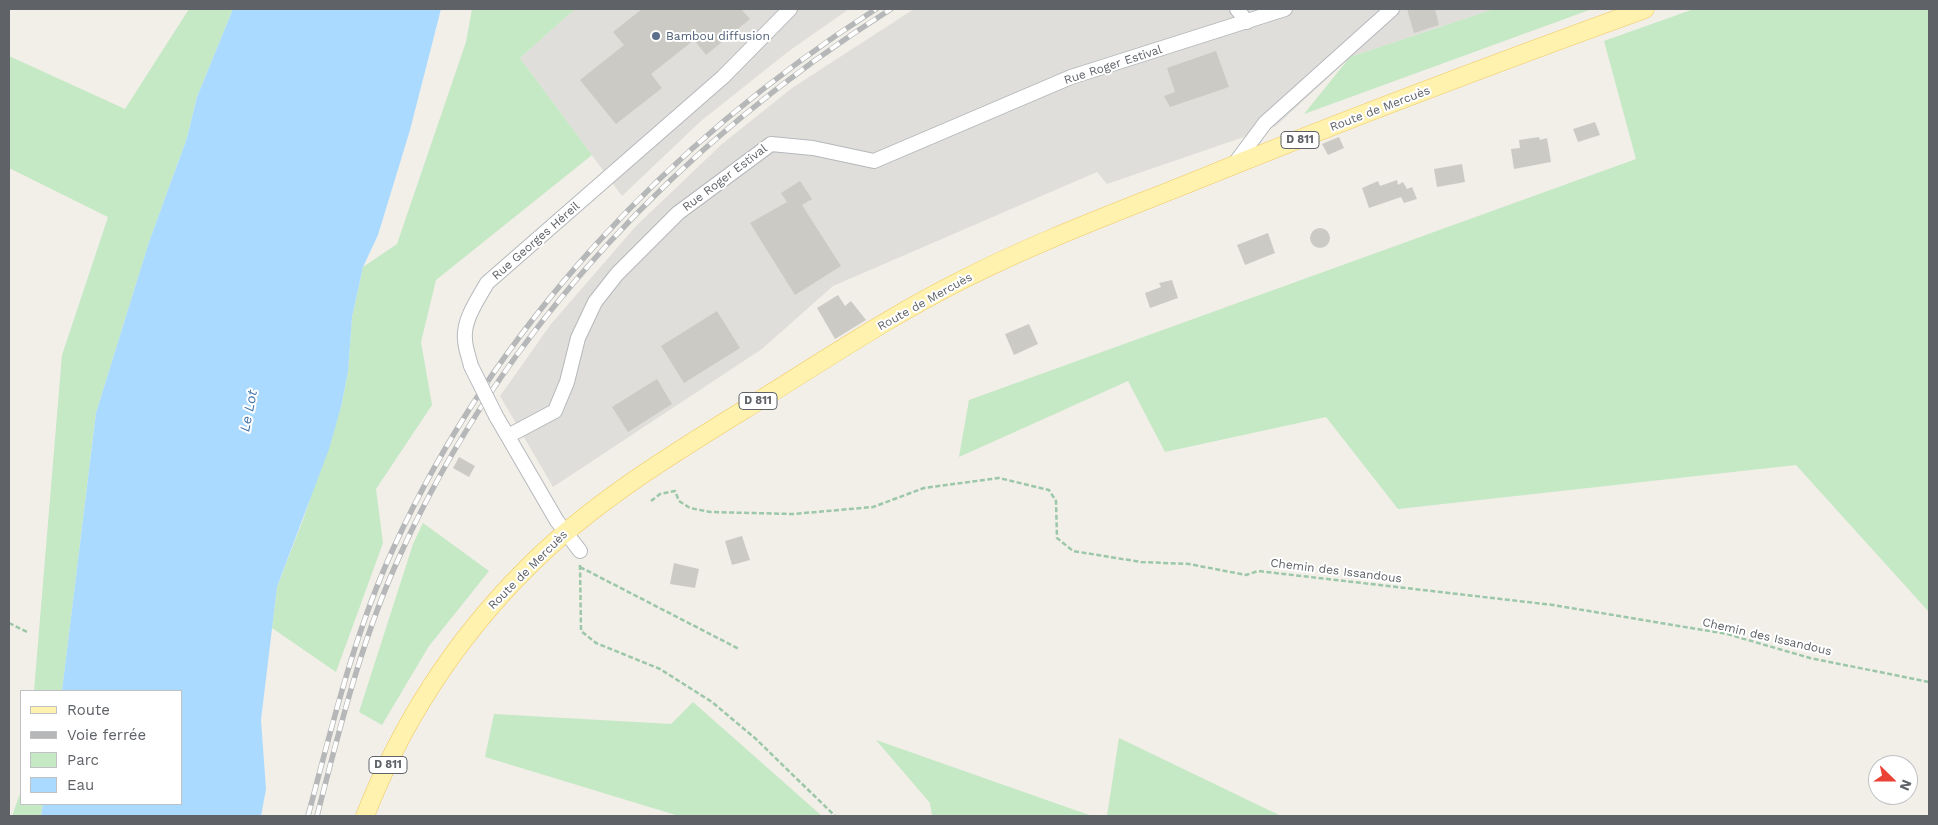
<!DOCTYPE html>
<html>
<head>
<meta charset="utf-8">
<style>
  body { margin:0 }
  #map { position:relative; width:1938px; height:825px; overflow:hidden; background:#f1efe8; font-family:"Work Sans",sans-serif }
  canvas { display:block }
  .frame { position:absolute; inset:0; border:10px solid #5f6368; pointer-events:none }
  .legend { position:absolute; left:20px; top:690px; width:162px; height:115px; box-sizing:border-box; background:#fff; border:1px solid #bfc1c3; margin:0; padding:6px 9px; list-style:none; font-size:15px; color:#5f6368 }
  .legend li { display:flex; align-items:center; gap:10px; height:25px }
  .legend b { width:25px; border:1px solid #bfc1c3 }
  .north { position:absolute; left:1868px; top:755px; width:50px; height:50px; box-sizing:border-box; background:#fff; border:1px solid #bfc1c3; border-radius:50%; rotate:112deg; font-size:14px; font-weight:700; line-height:20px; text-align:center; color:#5f6368 }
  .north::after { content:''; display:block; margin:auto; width:18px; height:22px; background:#ea4335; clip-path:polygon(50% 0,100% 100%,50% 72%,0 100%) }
</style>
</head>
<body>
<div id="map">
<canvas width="1938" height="825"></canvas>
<div class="frame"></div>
<ul class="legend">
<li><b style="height:6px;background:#fff2af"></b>Route</li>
<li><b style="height:6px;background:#b6b7b8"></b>Voie ferrée</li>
<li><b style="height:14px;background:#c5e8c5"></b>Parc</li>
<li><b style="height:14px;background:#aadaff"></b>Eau</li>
</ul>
<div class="north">N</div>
</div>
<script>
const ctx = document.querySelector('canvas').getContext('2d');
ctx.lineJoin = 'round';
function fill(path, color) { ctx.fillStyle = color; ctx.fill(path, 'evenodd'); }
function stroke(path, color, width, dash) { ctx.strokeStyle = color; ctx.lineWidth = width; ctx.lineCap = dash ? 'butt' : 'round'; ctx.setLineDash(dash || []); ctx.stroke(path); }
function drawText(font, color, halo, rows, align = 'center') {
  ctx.font = font + ' "Work Sans",sans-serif'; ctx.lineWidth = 4; ctx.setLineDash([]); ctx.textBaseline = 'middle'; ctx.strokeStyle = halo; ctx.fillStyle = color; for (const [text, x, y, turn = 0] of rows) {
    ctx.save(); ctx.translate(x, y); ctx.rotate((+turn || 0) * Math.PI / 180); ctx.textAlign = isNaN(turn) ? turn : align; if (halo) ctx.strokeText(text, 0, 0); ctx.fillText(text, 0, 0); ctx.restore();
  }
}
fill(new Path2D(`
  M575,9H849L789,51L701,121L622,196L520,58Z
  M914,9H1494L1350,57L1276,126L1107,184L1097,172L833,286L762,349L553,487L500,396L551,324L636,226L722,144L792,88Z`), '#e0deda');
fill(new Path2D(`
  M189,9H233L197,97L187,138L149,242L96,413L62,691H34L62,355L108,217L9,168V56L125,109Z
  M472,9H575L520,58L592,155L436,280L421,342L432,405L376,489L383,543L336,672L272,628L277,587L303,520L341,407L348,372L352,317L363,267L397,244L466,42Z
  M1494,9H1592L1304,114L1350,57Z
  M1694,9H1929V612L1796,465L1398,509L1326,417L1165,452L1128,381L959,457L969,400L1636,159L1604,41Z
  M423,523L489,571L429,646L382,725L359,712L413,544Z
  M693,702L822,816H679L485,757L494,714L671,724Z
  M1119,738L1281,816H1107Z
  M876,740L1092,816H932L930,803Z
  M21,791V804H43L41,816H12Z`), '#c5e8c5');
fill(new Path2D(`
  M233,9H441L410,130L378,235L363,267L352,317L348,372L341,407L329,449L277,587L261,720L266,789L261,816H41L43,804H181V691H62L96,413L149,242L187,138L197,97Z`), '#aadaff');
fill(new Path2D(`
  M642,9H741L750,19L706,55L694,40L651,74L662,88L616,124L580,80L624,45L613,32Z
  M1407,9H1435L1439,25L1414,33Z
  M1216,51L1229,87L1170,107L1164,96L1175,92L1167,68Z
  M1595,122L1600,135L1578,142L1573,129Z
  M1339,137L1344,148L1328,155L1322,144Z
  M1539,137L1540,140L1547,138L1551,162L1514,169L1511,149L1520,148L1519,140Z
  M1462,164L1465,182L1437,187L1434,169Z
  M1397,180L1398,185L1403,182L1407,189L1412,187L1417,199L1404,203L1401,197L1369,208L1362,188L1378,181L1380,186Z
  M800,181L812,199L802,205L841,266L795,295L750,223L787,202L781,193Z
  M1310 238a10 10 0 1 1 20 0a10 10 0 1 1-20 0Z
  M1268,233L1275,253L1245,265L1237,245Z
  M1172,280L1178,298L1150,308L1145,293L1161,287L1159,283Z
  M838,295L845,306L851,301L866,320L835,339L817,308Z
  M717,311L740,348L684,383L661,346Z
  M1029,324L1038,344L1014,355L1005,334Z
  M657,379L672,404L628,432L612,407Z
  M459,457L475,466L469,477L453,468Z
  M742,536L750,560L732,565L725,541Z
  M674,563L699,569L695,588L670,584Z`), '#cccac5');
const minor = new Path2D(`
  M1237,9L1247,22
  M1233,166L1265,123L1392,9
  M471,366C469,357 465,348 465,339C463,320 478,299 487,283L723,77L790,9
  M496,416L557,521L580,551
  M508,436L555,411L567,382L578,338L595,302L617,274L678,213L771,144L813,148L874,161L1071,77L1285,9`);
const major = new Path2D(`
  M365,816C401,724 456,639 526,569C593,501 679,450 760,400C826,359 892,315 962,280C1036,242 1115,213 1192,182C1342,121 1493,64 1645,9`);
stroke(minor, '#b5b8bc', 16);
stroke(major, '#f2c960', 19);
stroke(new Path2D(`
  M651,501L660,494L675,491L679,501L690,508L710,512L793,514L873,507L924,488L999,478L1049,490L1056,501L1057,538L1073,551L1141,562L1189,564L1246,575L1258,571L1553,605L1727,634L1810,658L1929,682
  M580,565L581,631L596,643L660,669L712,702L756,739L835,816
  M580,567L739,649
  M9,623L29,633`), '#9cc7a9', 2.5, [5, 2.5]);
stroke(minor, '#fff', 14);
stroke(major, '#fff2af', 18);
const rail = new Path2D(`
  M308,816C332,726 354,634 393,549C495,326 670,141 876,9
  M317,816C340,727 362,637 401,553C504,327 682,141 891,9`);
stroke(rail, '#b6b7b8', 5.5);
stroke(rail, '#fff', 4, [11]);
const minorBridge = new Path2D(`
  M471,366L496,416`);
stroke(minorBridge, '#b5b8bc', 16, []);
stroke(minorBridge, '#fff', 14);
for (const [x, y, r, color] of [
  [656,36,5,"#5c6f8a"]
]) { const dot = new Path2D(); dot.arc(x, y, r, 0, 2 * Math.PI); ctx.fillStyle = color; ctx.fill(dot); stroke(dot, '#fff', 2); }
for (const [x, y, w] of [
  [1300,140,38],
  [758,401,38],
  [388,765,38]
]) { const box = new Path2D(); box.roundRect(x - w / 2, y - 8.5, w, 17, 4); ctx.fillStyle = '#fff'; ctx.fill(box); stroke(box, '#5f6368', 1); }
drawText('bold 11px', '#5f6368', null, [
  ["D 811",1300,140],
  ["D 811",758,401],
  ["D 811",388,765]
]);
drawText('12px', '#4e5e75', '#fff', [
  ["Bambou diffusion",666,36]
], 'left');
drawText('12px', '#5f6368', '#fff', [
  ["Rue Roger Estival",1113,65,-18],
  ["Route de Mercuès",1380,109,-21],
  ["Rue Roger Estival",725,178,-37],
  ["Rue Georges Héreil",536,241,-41],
  ["Route de Mercuès",925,302,-29],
  ["Route de Mercuès",528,570,-45],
  ["Chemin des Issandous",1336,571,7],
  ["Chemin des Issandous",1767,637,13]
]);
drawText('italic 14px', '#4174aa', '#fff', [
  ["Le Lot",249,411,-79]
]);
</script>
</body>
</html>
